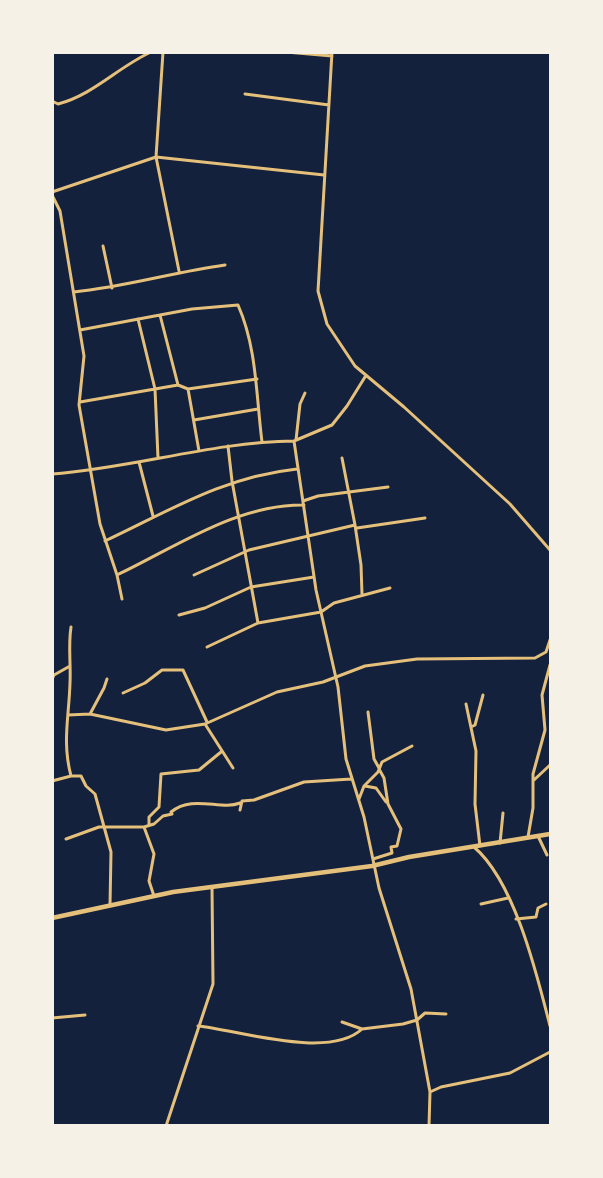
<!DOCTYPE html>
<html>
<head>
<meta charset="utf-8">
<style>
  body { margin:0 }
  #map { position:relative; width:603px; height:1178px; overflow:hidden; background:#14213d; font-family:Overpass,sans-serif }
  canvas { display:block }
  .frame { position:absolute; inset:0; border:54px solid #f6f1e7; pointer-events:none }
</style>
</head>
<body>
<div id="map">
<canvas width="603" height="1178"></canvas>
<div class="frame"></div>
</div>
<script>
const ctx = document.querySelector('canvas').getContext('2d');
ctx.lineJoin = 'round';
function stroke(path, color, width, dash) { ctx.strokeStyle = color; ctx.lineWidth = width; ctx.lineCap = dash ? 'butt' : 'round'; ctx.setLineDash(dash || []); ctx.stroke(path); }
stroke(new Path2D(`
  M163,52L156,157L179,271
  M286,52L332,56
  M332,52L318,291L327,324L355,366L404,407L510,504L550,550
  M245,94L329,105
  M52,101L58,104C93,95 118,67 151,52
  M52,192L156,157L324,175
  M52,195L60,211L84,356L79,405L100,524L117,575L122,599
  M103,246L112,288
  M74,292C125,287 174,272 225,265
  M160,315L178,385L188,389L199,451
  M138,319L155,389L158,458
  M80,330L192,309L238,305C257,348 256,395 262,442
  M365,377L347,406L332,425L294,441L316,590L338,687L346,759L364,817L379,888L411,989L430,1092L429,1126
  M188,389L257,379
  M80,402L178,385
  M194,420L258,409
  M296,440L300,404L305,393
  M228,446L232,481L258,623
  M342,458L355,525
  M139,462L153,516
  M52,474C134,468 212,442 294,441
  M303,501L318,496L388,487
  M357,528L425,518
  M105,541C171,510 223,477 297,469
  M117,575C176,547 237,504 304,505
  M194,575L249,550L355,525L361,565L362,594
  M179,615L205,608L251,587L314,577
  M71,627C68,646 71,664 70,683C69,717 62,742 71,776H81L86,786L95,794L111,852L110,905
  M207,647L258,623L321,612L334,603L390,588
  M52,679L54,675L70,666
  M123,693L145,683L162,670H183L207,722
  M466,704L476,751L475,804L480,846
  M368,712L374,759L379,768
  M90,714L104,688L107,679
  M68,715L90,714L166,730L205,724L277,692L323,682L365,666L417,659L535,658L546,652L550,640
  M205,724L233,768
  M471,727L475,725L483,695
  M534,780L550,765
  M52,781L71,776
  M365,786L376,788L386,802
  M359,799L364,786L378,772L382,762L412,746
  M240,810L242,801L254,800L304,782L351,779
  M149,825V817L159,807L161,774L199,770L221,752
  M144,827L154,854L149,881L154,896
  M538,836L547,855
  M528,837L533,808V774L545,730L542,695L550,665
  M66,839L99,827H144L154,824L163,816L172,814L171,812C193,794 221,811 240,803
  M500,843L503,813
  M474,847C515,882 537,975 550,1026
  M373,859L392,853L391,847L397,846L401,829L388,804L384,778L379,769
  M481,904L508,898
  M516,919L536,917L538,908L546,904
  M52,1018L85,1015
  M342,1022L362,1029L403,1024L417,1020L425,1013L446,1014
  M198,1026C238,1030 329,1060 362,1029
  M430,1092L441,1087L510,1073L550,1052
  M107,1126H111
  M166,1126L213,984L212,887
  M222,1126H227`), '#e5c07b', 3);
stroke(new Path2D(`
  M52,918L173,892L372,866L409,857L550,834`), '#e5c07b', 4.5);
</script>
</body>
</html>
